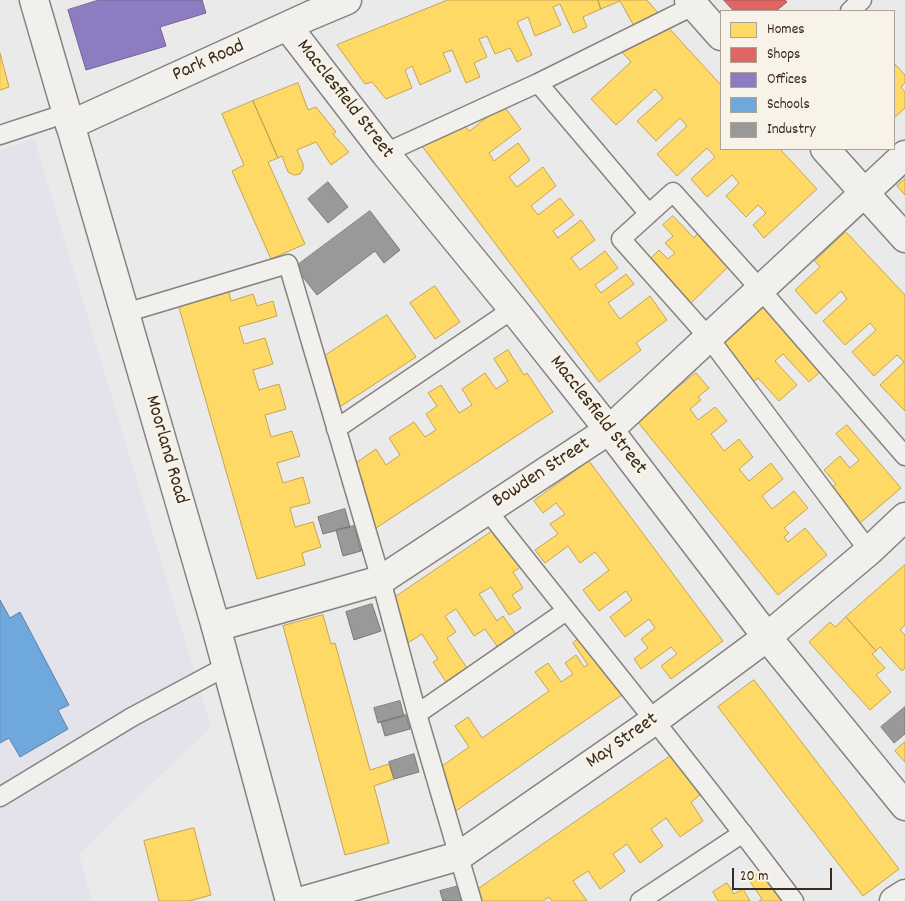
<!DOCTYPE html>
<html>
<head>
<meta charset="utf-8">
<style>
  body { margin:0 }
  #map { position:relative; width:905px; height:901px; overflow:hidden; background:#ebeaea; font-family:Dekko,sans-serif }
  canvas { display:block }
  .legend { position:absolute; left:720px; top:10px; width:175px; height:140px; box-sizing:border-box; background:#f7f3e8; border:1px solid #aca397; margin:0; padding:6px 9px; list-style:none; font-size:15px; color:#3b2a1e }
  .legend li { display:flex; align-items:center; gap:10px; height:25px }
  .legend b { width:25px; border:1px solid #aca397 }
  .scale { position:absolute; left:732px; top:868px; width:100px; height:22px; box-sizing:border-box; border:2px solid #3b2a1e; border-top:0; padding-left:6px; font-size:15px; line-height:18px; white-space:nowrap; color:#3b2a1e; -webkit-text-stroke:4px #f7f3e8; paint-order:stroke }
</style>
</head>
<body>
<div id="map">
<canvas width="905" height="901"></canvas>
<ul class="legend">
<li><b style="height:14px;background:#ffd966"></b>Homes</li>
<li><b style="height:14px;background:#e06666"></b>Shops</li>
<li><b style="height:14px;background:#8e7cc3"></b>Offices</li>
<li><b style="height:14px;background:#6fa8dc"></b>Schools</li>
<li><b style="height:14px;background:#999"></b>Industry</li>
</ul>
<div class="scale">20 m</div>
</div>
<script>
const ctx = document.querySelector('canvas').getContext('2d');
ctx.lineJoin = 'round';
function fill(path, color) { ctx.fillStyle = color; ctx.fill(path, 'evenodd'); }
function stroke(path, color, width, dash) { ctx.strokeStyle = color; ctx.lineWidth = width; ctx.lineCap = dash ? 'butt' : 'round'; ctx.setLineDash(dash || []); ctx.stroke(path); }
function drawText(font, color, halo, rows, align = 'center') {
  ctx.font = font + ' Dekko,sans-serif'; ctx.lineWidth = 5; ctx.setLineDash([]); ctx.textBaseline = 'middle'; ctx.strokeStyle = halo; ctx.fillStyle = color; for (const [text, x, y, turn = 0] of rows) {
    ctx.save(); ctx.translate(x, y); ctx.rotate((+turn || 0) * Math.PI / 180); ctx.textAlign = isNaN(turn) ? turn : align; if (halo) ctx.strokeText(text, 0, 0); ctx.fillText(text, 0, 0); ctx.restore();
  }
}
fill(new Path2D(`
  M34,138L211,727L79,854L92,901H0V150Z`), '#e4e3ec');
const homes = new Path2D(`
  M448,0H598L601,9L583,17L587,27L573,33L560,4L553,7L561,25L535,36L528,17L517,22L532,55L517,62L510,48L495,54L487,36L479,39L487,57L474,63L480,77L466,83L452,50L443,53L451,71L420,85L412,66L405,70L412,88L386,99L372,82L365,84L337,45Z
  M598,0H647L658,13L635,28L620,1L601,9Z
  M666,25L721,85V149H780L817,189L764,238L753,225L766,213L758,205L746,217L726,196L739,183L732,175L707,197L691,179L715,157L707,148L677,176L657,154L687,126L680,118L656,141L637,121L663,98L655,89L616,125L591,99L631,62L619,49Z
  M0,53L9,87L0,90Z
  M894,63L905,75V83L901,87L905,92V108L894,118Z
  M298,83L308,110L316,107L336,132L333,134L349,152L331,165L316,142L297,150L303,164V169L300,174L294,175L288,172L282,156L278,158L253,101Z
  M253,101L278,158L268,162L305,244L271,259L232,171L244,165L222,114Z
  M503,105L521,129L489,153L494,161L518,143L530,160L509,177L517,187L543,167L556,186L531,206L538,215L560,198L574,215L553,231L558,238L581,220L595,240L571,258L580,270L605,251L618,268L595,285L601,293L626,274L634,284L608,303L620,319L650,296L667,320L636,343L641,350L599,382L419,142L462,123L469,131Z
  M905,179V195L897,186Z
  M673,216L694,238L698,233L729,266L689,305L649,260L659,250L668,259L675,253L665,243L673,236L663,225Z
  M846,232L905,295V411L880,385L904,362L897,355L874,376L852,352L876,330L870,323L845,345L823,321L847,299L841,291L816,314L795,290L820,267L815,261Z
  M435,286L460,322L435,339L410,303Z
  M228,289L231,301L253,294L257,306L273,301L277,316L239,327L244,344L265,338L273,364L253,370L259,390L279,384L286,409L265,415L271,437L292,431L300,456L277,463L283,483L303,477L310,503L290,508L295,527L313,522L321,547L302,553L305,565L257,579L178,304Z
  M763,307L821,371L809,382L783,354L775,361L797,385L779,401L758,378L753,382L721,347Z
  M387,315L416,357L335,410L320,359Z
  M508,350L524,375L527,373L553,412L376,528L361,504L357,487L364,483L353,465L376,449L386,465L400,455L389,438L414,422L425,437L436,430L426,414L437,406L428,393L441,385L459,413L472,405L462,389L485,373L496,389L508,381L494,359Z
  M696,373L709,388L698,397L701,400L690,409L698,420L715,407L727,421L711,434L724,451L739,439L753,457L739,469L749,481L771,463L783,479L762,496L772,509L794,491L808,508L784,528L789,533L784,537L788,542L805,528L827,555L778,595L637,421Z
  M847,425L901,488L860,523L830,489L836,484L824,470L840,456L850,468L859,460L836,434Z
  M589,461L723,641L671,679L661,666L677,654L671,647L641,669L634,659L648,648L641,639L655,628L649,619L625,637L610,617L632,600L626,591L599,611L583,590L609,570L595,552L580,563L568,546L545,563L535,550L558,534L550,524L565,514L556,503L543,513L534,501Z
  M497,528L522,566L513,572L523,588L512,595L521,608L509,615L491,587L479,594L497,621L503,616L517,636L499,649L485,629L474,636L456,609L445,616L456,632L447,638L469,671L448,685L433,662L438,659L422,634L403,646L391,600Z
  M905,565V625L900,630L905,635V668L902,671L880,647L876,651L846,617Z
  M323,615L331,644L335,643L370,770L389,764L394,779L374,786L389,843L345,855L283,626Z
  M846,617L876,651L872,654L885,668L876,675L891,692L870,710L809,642L830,622L835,627Z
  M582,636L623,694L453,813L438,769L469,747L455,726L468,717L482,738L549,691L535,672L548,663L561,682L573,674L565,663L576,655L584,667L588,665L573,643Z
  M754,680L899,869L863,896L718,707Z
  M905,742V762L895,751Z
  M672,755L700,795L691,802L703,821L680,837L666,818L651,829L663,846L640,863L627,844L613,854L625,871L600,889L588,871L573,881L587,901H552L549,897L543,901H481L474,892Z
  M194,828L211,895L189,901H159L144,841Z
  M766,869L787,901H759L762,899L749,880Z
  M727,883L734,894L743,889L750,901H718L713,892Z`);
fill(homes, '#ffd966');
stroke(homes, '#c4a450', 1);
const shops = new Path2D(`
  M724,0H785L787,2L776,11H734Z`);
fill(shops, '#e06666');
stroke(shops, '#ae5450', 1);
const offices = new Path2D(`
  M99,0H202L206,13L160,27L166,46L86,70L68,10Z`);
fill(offices, '#8e7cc3');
stroke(offices, '#756392', 1);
const schools = new Path2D(`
  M0,600L10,618L20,612L69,705L58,710L68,729L20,757L9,738L0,743Z`);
fill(schools, '#6fa8dc');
stroke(schools, '#5f82a3', 1);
const industry = new Path2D(`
  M328,182L348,207L328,223L308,199Z
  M370,211L400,250L384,263L375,251L317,295L295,267Z
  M345,509L350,527L323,534L318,517Z
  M354,526L361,551L343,556L336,530Z
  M372,604L381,631L354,640L346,612Z
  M400,701L404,716L378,723L374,708Z
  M905,707V734L894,743L881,727Z
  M406,715L410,729L385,736L381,722Z
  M414,754L419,772L394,779L389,762Z
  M459,886L463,901H443L440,891Z`);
fill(industry, '#999');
stroke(industry, '#7d7874', 1);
const lane = new Path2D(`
  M850,11L862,0
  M538,83L649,214
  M0,135L67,113
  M385,153L538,83L693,6
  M125,313L288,264L381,580L417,714L472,901
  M336,429L513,309
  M487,510C589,640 695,768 794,901
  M869,551L709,338L621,239L673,192L760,289L905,456
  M417,714L566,611
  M0,797L132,717L227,666
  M640,901L743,833`);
const street = new Path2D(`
  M689,0L721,36
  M288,27L385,153L513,309L609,430L767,637L905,806
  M70,125L309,16L347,0
  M825,149L905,238
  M216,627L381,580L609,430L905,155
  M303,901L459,856L655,720L767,637L869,551L905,517
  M894,901L905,894`);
const secondary = new Path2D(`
  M34,0L216,627L290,901`);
stroke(lane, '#85827f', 21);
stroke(street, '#85827f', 31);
stroke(secondary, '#85827f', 31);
stroke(lane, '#f1f0ed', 18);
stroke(street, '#f1f0ed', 28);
stroke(secondary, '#f1f0ed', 28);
drawText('20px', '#3b2a1e', '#f7f3e8', [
  ["Park Road",209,62,-24],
  ["Macclesfield Street",344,100,52],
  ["Macclesfield Street",597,416,52],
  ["Moorland Road",165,450,74],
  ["Bowden Street",542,474,-33],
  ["May Street",623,742,-35]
]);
</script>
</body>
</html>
